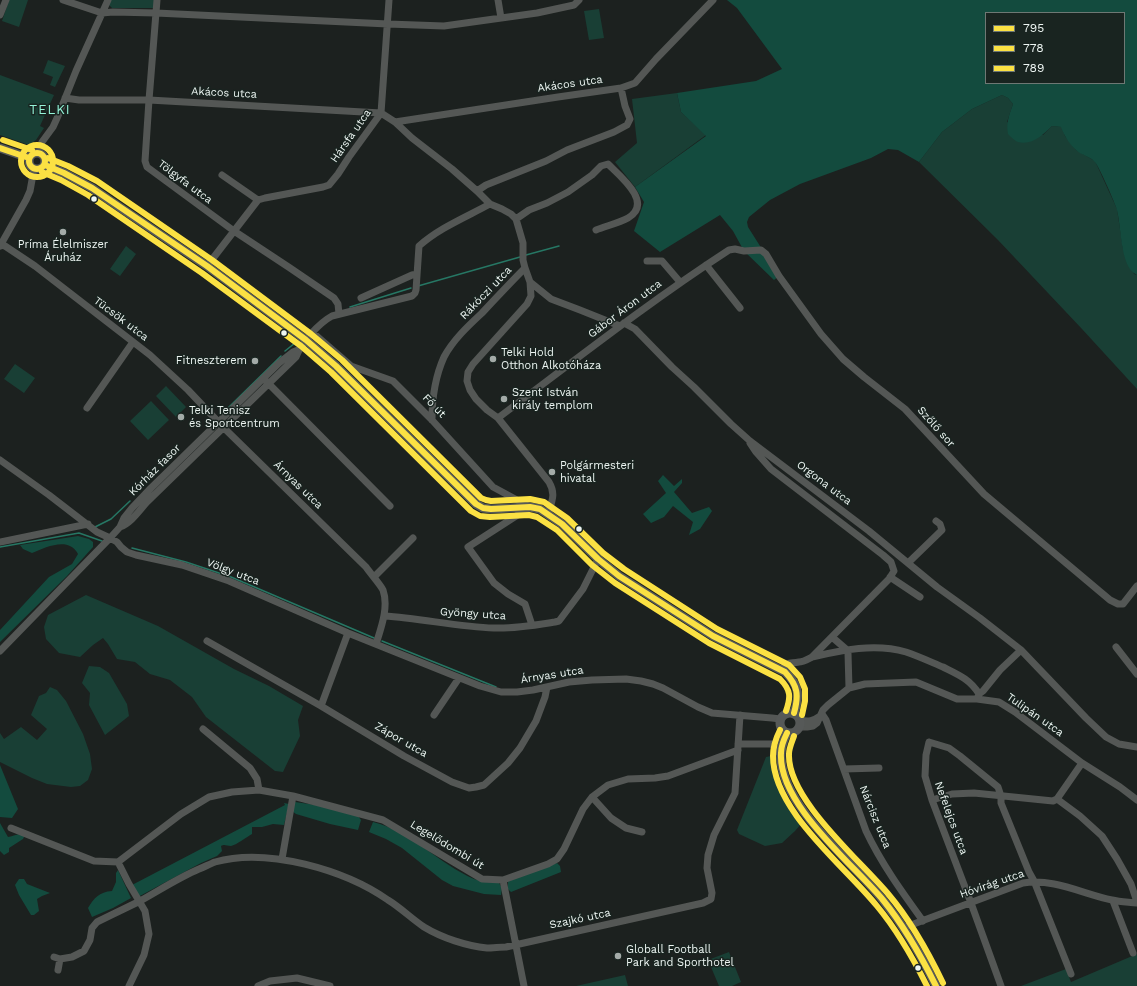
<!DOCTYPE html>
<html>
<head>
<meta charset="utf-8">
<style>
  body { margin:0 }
  #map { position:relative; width:1137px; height:986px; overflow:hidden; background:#1c211f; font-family:"Work Sans",sans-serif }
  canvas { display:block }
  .legend { position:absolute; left:985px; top:12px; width:140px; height:72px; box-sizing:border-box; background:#192420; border:1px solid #6e7874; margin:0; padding:5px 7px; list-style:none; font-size:12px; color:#edf5f2 }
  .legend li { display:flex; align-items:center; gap:8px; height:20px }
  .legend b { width:20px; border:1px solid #6e7874 }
</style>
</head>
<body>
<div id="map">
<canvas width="1137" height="986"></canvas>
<ul class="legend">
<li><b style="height:5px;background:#fbe143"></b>795</li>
<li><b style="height:5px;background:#fbe143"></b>778</li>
<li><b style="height:5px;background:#fbe143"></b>789</li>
</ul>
</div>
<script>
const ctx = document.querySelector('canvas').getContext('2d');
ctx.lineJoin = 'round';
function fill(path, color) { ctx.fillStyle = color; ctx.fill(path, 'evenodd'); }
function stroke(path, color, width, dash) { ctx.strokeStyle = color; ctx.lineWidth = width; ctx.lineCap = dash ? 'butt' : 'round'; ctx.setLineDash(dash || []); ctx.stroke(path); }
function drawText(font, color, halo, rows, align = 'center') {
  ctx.font = font + ' "Work Sans",sans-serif'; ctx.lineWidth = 3; ctx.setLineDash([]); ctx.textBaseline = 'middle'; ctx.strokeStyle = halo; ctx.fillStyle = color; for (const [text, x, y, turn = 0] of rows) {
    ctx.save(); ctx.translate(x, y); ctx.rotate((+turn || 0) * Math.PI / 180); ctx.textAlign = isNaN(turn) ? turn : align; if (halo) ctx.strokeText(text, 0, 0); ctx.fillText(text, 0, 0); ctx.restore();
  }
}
fill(new Path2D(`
  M9,0H28L19,27L2,21Z
  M110,0H154V8H112L108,4Z
  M599,9L604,38L589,40L584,11Z
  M48,60L65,66L55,87L50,85L53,77L43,73Z
  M0,75L54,95L40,126L44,128L36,140L29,145L0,135Z
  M677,93L681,112L706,135L635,187L615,162L637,143L632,99Z
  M1002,95L1008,98L1013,104L1007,122L1043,135L1052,126L1062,127L1065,136L1076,150L1095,161L1117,209L1123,249L1134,274L1137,275V389L1082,329L998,240L919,162L942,132L972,109Z
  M126,246L136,254L120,276L110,269Z
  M15,364L35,378L24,393L4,379Z
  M166,386L186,407L176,417L156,396Z
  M151,401L169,420L148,440L130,421Z
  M86,595L158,626L234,669L269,686L303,706L298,720L300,736L283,772L275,771L206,717L192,697L170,680L150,674L135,662L117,659L108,644L103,638L93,645L80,657L59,653L46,639L44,627L48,615Z
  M89,666L100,667L109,673L127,704L129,716L105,735L89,705L90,693L82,683Z
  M50,687L57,690L66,701L83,734L90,754L92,769L88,780L80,786L71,787L47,784L32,778L0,762V733L4,739L21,727L37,740L47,729L31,715L39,696L46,693Z
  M771,756L778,773L785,797L799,815L802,823L795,831L782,843L765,846L739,834L737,830L766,757Z
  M729,952L741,982L732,986H719L708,960Z
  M1137,954V986H1021L1066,969L1071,982Z
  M625,975L628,986H576Z`), '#193f35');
fill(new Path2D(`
  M727,0H1137V275C1119,267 1122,224 1116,207C1114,201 1098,164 1094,161C1089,156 1081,155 1076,150C1069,144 1064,135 1061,127L1052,126C1044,134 1032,146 1018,142C1015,141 1011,137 1008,134C1006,122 1009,116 1013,104L1008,98L1002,95L972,109L942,132L919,162L898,150L888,149L871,158L800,184L770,200L749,217L747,222L748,227L779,276L774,280L744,251L733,231L720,215L660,252L634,231L644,202L635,187L706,136L681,112L677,93L756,81L782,69L737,8ZM986,13H1124V83H986Z
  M663,475L674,486L682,479V483L674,492L692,513L709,507L712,511L700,529L689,535L693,522L673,506L664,517L651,523L643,514L666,493L658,481Z
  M78,536L89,539L93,542V547L67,576L0,642V630L49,577L72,564L78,554C69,536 46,547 32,553L23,549L20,545Z
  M0,765L18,809L12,818L0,817Z
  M295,802L316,805L358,816L361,820L358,830L330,824L296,814L292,811Z
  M284,803L289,804L284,825L273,824L262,827H252V834C247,837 236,845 231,846C226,846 225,844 221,846L222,851L217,856L201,863L138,897L132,885L285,805Z
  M373,822C411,831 439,864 474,879C482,882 491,882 499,883L502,888L501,895L484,894L453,886L442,880L402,848L386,839L369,832Z
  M0,823L8,837C15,836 18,833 25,835L23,839L9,848V852L4,855L0,851Z
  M557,863L560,866L561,872L511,892L508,889V881Z
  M118,870L131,898L113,908L92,917L88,908C94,898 99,892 112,891L116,882V873Z
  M19,879H24L27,884L50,893L42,896L37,899L39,911L34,915H31L19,895L15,885Z`), '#134b3e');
stroke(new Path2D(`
  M526,255L559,246
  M418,286L520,257
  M350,307L411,288
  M285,351L295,343
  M229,407L281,356
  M95,527L111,519L130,501
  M0,547L79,533L102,541
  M132,548L186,562L231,577L374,638
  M382,641L496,687`), '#267764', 1.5);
stroke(new Path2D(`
  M63,0L102,13L113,12L156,13L388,24L444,26L537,13L574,5L579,0
  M157,0L149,100L145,161L147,167L234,231L290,268L334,298L338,304L339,314
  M498,0L501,18
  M0,15L6,0
  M65,98L79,100H149L381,113
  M381,113L395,122L412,138L452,169L477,191L490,204
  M395,122L558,97L621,88L635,83L656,59L713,0
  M39,152L42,142L53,127L58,116L76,71L108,0
  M222,175L258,200
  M477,191L486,185L546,161L567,150L614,132L627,125L630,119L625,106L621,88
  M516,219L529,210L547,203L568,192L592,175L601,166L608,164C620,176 654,203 628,218C619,223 606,226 596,230
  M1,245L5,246L35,266L150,355L188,390L224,428L366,567C370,573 380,584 383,590C389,607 381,628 376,644
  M0,246L26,200L30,191L34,169
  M647,261H662L680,282
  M706,265L740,308
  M207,266L258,200L265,198L323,187L329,185L338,174L349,157L381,113L389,0
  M530,282L531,296L527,304L473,364L468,372L467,381L470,390L476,399L487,410L498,418L549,482C556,494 552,501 548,514
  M361,298L412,275L417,274
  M624,323L635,329L672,367L694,387L731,424L750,441L869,531L937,587L980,618L1021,650L1086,718L1106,737L1119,744L1137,747
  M313,333L351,366L393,381L432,420L493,487L530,507L468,547L494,583L508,594L525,604L532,625
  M265,380L390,506
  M87,408L133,342
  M498,418C574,361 649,302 729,250L735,249L744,251L761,250L766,254L779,276L821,334L843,359L864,377L905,409L984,494L1110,600L1118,604H1123L1137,586
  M432,420C432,399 435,377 444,357C453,340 468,326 482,313C496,298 510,283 525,268
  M750,443L756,452L771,469L883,555L891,562L894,571L889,579L812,657C808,659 803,662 799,662C789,664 789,661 781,670
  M0,460L49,495L97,532L110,538L117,542L121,547L127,552L136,555L182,565L229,581L348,633L480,686L501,692H517L533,690L569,682L592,680L626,679L641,681L653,684L663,688L698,707L712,713L772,718L780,719
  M120,527C131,523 139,511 147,502L296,357C301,343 319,323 332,316L412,296L415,293L416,290L419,246C439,228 466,217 490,204L502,209L511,214L516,219L523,243V260L525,268L530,282L551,299L580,310L620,326
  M0,542L88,524
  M908,563L942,530L940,524L936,521
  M374,577L413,538
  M890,577L920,597
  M384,616C421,618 457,627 494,628C513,629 536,625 555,622L559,621L583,589L598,559
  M832,637L847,650L848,653L849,688
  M207,641L321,706L404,756L452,782L469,788L476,787L484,785L508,763L520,748L536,721L545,697L547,687
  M1116,647L1137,674
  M0,651L110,538L120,527L124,518L132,508L151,488L279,363L293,352L298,350
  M812,657C842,650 875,643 906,652C918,656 931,662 943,667C957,674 970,679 979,694L977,699
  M979,694L983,691L1000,670L1021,650
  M321,706L348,633
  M822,714L826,720L866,831C881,863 902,892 923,921
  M434,715L459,678
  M800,720C809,722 813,721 820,716
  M800,727H807L813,726L817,723L823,710L828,705L849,688L865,684L916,682L957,699H977L999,702L1015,712L1082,763L1120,787L1137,800
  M203,729L250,768L257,779L259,790
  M738,744H772L774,747L775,752
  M844,769L879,768
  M592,797L611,818L626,828L642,832
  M1057,799L1080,816L1102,836L1117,859L1131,884L1137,902
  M1057,799L1082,763
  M932,800L952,794L974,793L1053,801L1057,799
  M11,828L94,861L118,862L181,814L209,797L232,792L259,790L293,796L383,820L482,879L503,880L548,864L557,859L564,849L583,809L592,797L608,785L628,779L655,778L668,776L738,750
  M282,859L293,796
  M118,862L129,884L145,911L149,934L144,955L129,986
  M503,880L524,986
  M1113,901L1133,953
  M903,928L1023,883C1054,878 1083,894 1112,900C1120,902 1129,902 1137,903
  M54,957L60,959L72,957L84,951L90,940L92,928L97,922C111,915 126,908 140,901C160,890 178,878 199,869C204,867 210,864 215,862C267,847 345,870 388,900C401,908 412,919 424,927C442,938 467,946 487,948C493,948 500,947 506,947L703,903L711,899L712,893L707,868L708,855L714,835L735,793L740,715
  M58,970L60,959
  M258,986L270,981L297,978L330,986
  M1001,986L971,903L932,800L925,776L926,755L929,742L949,748L960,756L998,787L1001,796V803L1029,872L1034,881L1071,974`), '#545755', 7);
stroke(new Path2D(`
  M0,148L29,158
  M29 161a8 8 0 1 1 16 0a8 8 0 1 1-16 0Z
  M45,165L64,173L92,188L112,202L207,266L306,340L336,366L476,504L483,508L491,509L530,507L540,509L562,524L598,559L619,576L713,636L785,672C799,685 800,695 794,713
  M780 723a10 10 0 1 1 20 0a10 10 0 1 1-20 0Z
  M787,733C783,741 780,749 781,759C784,809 853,862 883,900C904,926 922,956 936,986`), '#565958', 9);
stroke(new Path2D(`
  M0,148L29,158
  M29 161a8 8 0 1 1 16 0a8 8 0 1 1-16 0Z
  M45,165L64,173L92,188L207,266L306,340L336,366L476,504L483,508L491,509L530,507L540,509L562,524L598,559L619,576L713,636L785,672C798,686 799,695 794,713
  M787,733C784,739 781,746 781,753C778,804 853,864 883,900C905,927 921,956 936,986`), '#fbe143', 6);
stroke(new Path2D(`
  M21 161a16 16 0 1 1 32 0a16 16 0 1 1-32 0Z
  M42,172L61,180L88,195L202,273L301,346L331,372L471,511L480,516L490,517L529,515L537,517L557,530L592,565L615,583L709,643L780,679C791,690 791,697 786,711
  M780,730C776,738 773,746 773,756C773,811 845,866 877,906C897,930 913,958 927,986`), '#fbe143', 6);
stroke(new Path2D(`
  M3,140L32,150
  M48,158L68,166L97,181L212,260L311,334L342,360L481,498L486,500L491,501L530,499L544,502L567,518L603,553L624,569L717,629L789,665L800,677L805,689V701L802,715
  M794,736C792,742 789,748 789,754C787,799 861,861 889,895C911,921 928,952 943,983`), '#fbe143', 6);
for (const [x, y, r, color] of [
  [94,199,3.5,"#edf5f2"],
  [63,232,4,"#a4aba8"],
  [284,333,3.5,"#edf5f2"],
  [493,359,4,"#a4aba8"],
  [255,361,4,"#a4aba8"],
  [504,399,4,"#a4aba8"],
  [181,417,4,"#a4aba8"],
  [552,472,4,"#a4aba8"],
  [579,529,3.5,"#edf5f2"],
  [618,956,4,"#a4aba8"],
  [918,968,3.5,"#edf5f2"]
]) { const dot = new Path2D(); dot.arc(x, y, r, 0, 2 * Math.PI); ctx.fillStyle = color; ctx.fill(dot); stroke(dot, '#192420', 1.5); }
drawText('11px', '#edf5f2', '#192420', [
  ["Akácos utca",570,84,-8],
  ["Akácos utca",224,93,3],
  ["Hársfa utca",351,136,-55],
  ["Tölgyfa utca",185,182,37],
  ["Rákóczi utca",486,293,-46],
  ["Gábor Áron utca",625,309,-37],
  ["Tücsök utca",121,319,37],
  ["Fő út",434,406,46],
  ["Szőlő sor",936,427,48],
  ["Kórház fasor",155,470,-45],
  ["Orgona utca",824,483,37],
  ["Árnyas utca",298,485,44],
  ["Völgy utca",233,572,21],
  ["Gyöngy utca",473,614,4],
  ["Árnyas utca",552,675,-9],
  ["Tulipán utca",1035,715,35],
  ["Zápor utca",401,740,30],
  ["Nárcisz utca",875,817,68],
  ["Nefelejcs utca",951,818,70],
  ["Legelődombi út",447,845,31],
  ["Hóvirág utca",992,884,-19],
  ["Szajkó utca",580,919,-12]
]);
drawText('11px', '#edf5f2', '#192420', [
  ["Príma Élelmiszer",63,245,"center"],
  ["Áruház",63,258,"center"],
  ["Telki Hold",501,353],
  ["Otthon Alkotóháza",501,366],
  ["Fitneszterem",247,361,"right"],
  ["Szent István",512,393],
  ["király templom",512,406],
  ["Telki Tenisz",189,411],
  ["és Sportcentrum",189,424],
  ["Polgármesteri",560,466],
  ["hivatal",560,479],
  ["Globall Football",626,950],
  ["Park and Sporthotel",626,963]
], 'left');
ctx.letterSpacing = '1px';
drawText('13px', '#94f5d9', '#192420', [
  ["TELKI",50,110]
]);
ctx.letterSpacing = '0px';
</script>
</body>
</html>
